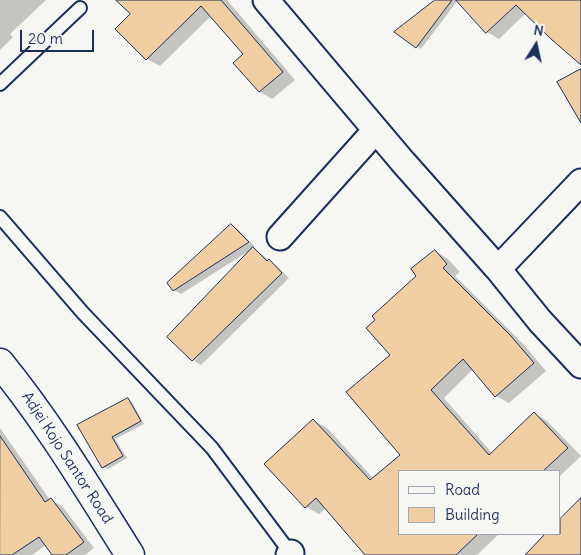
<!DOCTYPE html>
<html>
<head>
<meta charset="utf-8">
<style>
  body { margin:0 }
  #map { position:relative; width:581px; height:555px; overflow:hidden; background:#f6f6f2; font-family:Delius,sans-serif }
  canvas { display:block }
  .legend { position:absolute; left:398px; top:470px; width:162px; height:65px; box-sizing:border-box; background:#f6f6f2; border:1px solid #9ea6b7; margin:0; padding:6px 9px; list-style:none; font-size:15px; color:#1b2f5e }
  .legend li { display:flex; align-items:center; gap:10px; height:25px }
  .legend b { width:25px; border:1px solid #9ea6b7 }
  .north { position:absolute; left:511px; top:20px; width:50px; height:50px; -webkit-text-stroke:4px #f6f6f2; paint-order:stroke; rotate:10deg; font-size:14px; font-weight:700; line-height:20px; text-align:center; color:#1b2f5e }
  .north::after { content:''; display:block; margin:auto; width:18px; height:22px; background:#1b2f5e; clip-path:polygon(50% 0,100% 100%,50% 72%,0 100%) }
  .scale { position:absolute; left:20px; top:30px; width:74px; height:22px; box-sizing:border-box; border:2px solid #1b2f5e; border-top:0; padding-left:6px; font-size:15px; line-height:18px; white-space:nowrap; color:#1b2f5e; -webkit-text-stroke:4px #f6f6f2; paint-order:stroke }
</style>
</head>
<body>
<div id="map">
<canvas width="581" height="555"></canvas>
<ul class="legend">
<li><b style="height:6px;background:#f6f6f2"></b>Road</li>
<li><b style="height:14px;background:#f0cea1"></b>Building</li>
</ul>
<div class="north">N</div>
<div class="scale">20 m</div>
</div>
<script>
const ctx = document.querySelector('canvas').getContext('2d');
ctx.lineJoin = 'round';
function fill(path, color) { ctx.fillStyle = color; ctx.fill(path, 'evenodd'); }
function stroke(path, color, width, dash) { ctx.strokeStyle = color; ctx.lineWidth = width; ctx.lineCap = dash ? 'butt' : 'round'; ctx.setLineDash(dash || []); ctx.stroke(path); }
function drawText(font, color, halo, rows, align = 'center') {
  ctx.font = font + ' Delius,sans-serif'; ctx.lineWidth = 4; ctx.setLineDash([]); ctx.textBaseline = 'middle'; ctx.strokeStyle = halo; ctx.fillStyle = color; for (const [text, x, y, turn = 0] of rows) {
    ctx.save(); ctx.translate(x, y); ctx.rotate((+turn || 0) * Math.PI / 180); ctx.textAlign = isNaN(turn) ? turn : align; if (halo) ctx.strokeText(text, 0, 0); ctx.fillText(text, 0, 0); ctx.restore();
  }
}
fill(new Path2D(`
  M0,0H46L10,34L13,37L0,50Z
  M126,0H227L295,80L272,99L260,92L235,63L245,55L211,16L160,66L147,59Z
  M437,0H458L421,49L396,32Z
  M473,0H581V63L526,13L499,39L487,32Z
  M231,225L238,229L255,247L253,248L277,266L289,278L201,365L193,360L252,249L181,294L174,290Z
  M435,251L448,259L460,272L455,276L524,345L546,371L509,403L496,396L473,369L444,398L492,453L534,413L547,421L581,456L560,476V471H400V534H499L477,555H366L326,508L319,514L306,507L314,421L327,428L374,479L401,455L392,355L418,276Z
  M128,399L132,402L144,424L115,439L127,458L108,469L103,467L79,426Z
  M0,428L50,500L62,506L94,548L85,555H54L46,545L32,555H0Z`), '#0003');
const building = new Path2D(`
  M116,0H221L283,72L259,92L233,63L243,54L201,6L146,60L115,29L130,14Z
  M435,0H452L416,48L394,32Z
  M456,0H581V65L551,39L516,5L486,33Z
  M581,69V123L557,82Z
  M231,224L249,242L173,291L167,283Z
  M253,247L267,261L269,259L282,273L192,361L167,337Z
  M435,250L447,264L443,268L511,336L534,363L495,397L463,359L431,390L489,455L534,412L568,448L543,471H400V534H478L456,555H365L316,498L305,508L264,464L313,419L370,480L400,455L346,392L390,355L366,328L375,320L372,316L416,276L411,269Z
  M128,398L141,421L112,437L123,456L102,468L77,425Z
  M0,436L45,502L51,498L84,542L66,555H52L39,537L12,555H0Z
  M581,498V555H525L545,534H560V519Z`);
fill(building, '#f0cea1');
stroke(building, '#1b2f5e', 1);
const lane = new Path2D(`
  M0,84L80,8
  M0,217L83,313L212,448L292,555`);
const street = new Path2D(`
  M266,0L403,162L498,269L540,321L581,365
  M280,237L376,130
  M498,269L581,182
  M289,555L291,553`);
const secondary = new Path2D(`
  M0,363C49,423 89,490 130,555`);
stroke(lane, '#1b2f5e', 16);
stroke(street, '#1b2f5e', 29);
stroke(secondary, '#1b2f5e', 31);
stroke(lane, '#f6f6f2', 12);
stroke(street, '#f6f6f2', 25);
stroke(secondary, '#f6f6f2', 28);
drawText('15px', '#1b2f5e', '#f6f6f2', [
  ["Adjei Kojo Santor Road",67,458,57]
]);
</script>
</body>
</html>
